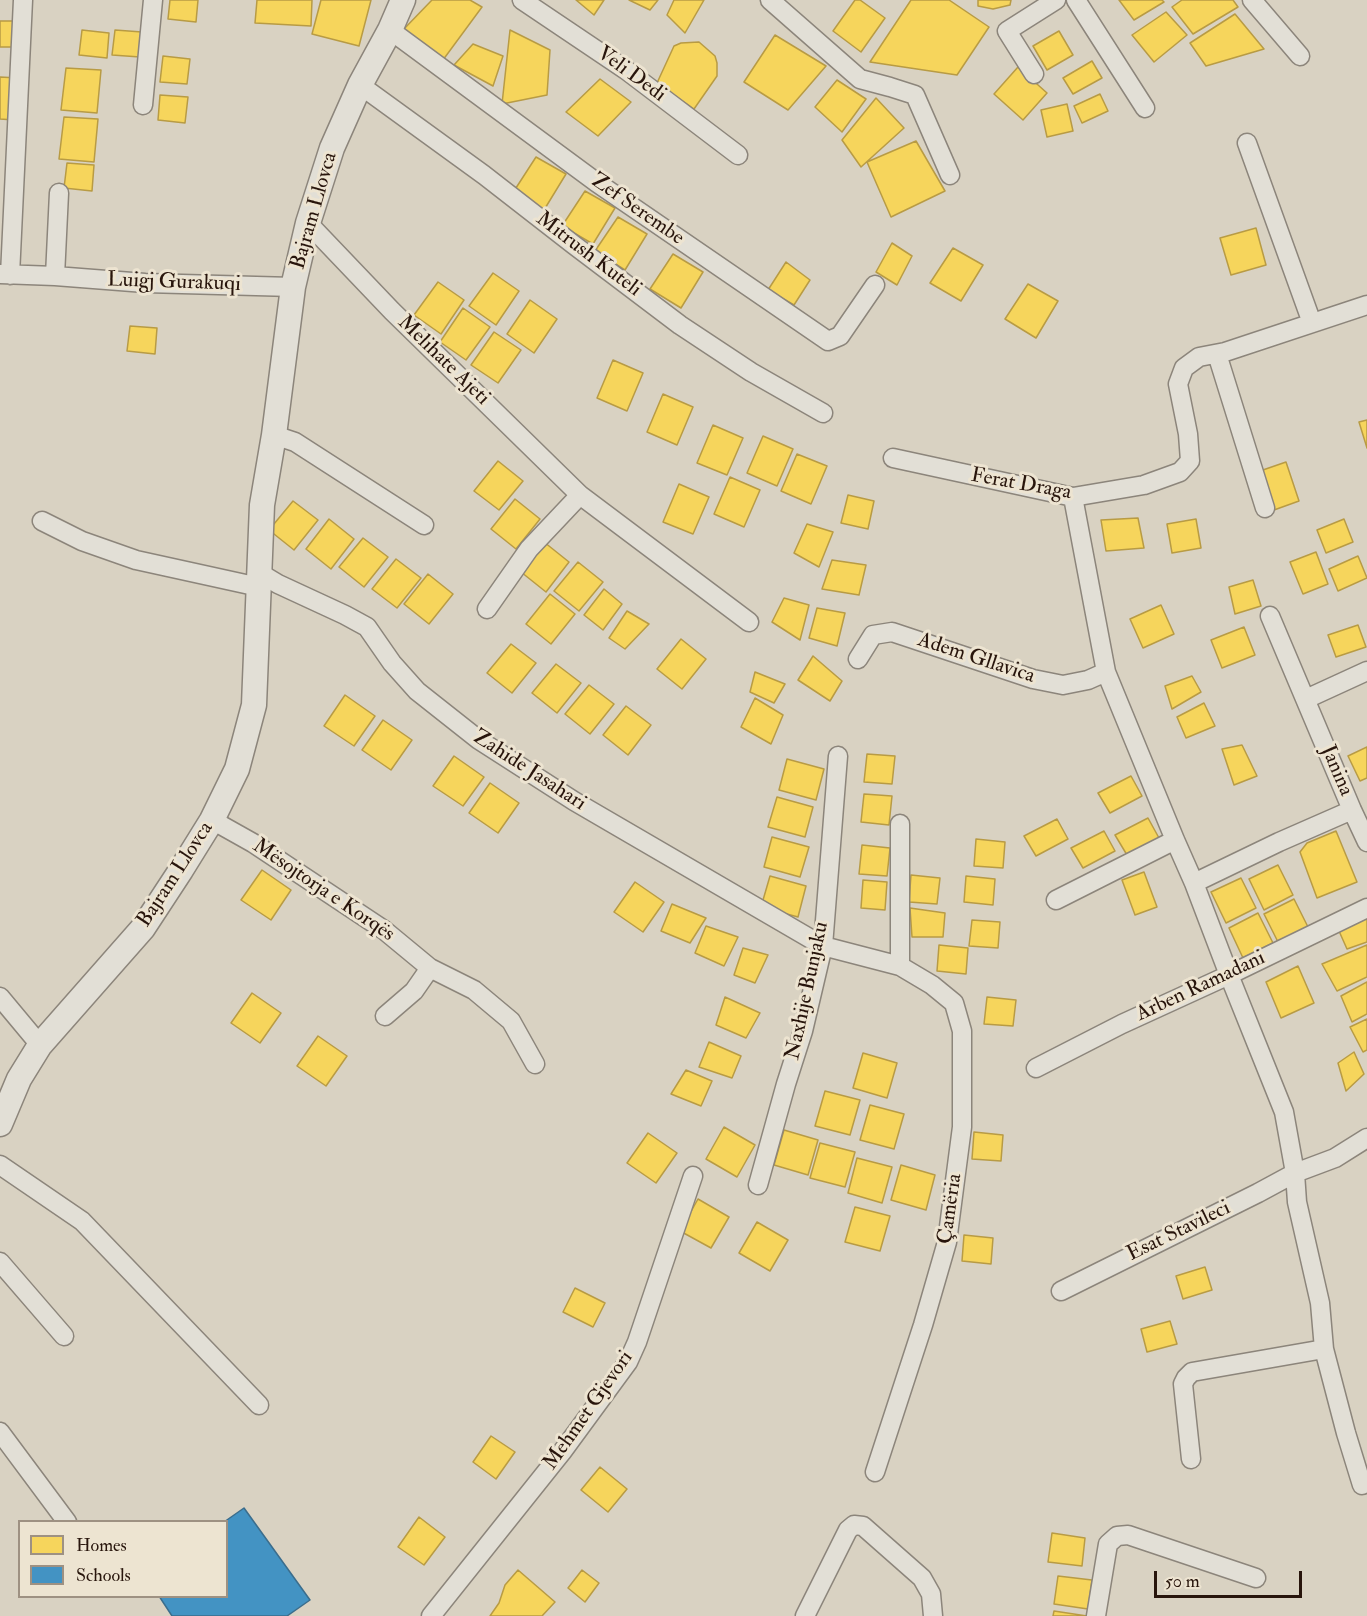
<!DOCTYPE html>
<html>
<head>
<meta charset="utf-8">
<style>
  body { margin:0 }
  #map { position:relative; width:1367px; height:1616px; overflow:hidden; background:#d9d2c2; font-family:"IM FELL Double Pica",serif }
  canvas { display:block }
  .legend { position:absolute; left:18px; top:1520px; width:210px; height:78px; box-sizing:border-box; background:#ede4d1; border:2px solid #9e9182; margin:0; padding:8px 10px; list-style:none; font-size:18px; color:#28150c }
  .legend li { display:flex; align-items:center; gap:12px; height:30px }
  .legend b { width:30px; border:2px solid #9e9182 }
  .scale { position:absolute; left:1154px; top:1571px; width:148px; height:27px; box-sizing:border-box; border:3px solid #28150c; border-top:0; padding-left:8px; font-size:18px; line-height:21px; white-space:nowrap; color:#28150c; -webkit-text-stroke:4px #ede4d1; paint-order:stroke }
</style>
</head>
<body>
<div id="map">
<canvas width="1367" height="1616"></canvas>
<ul class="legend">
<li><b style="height:16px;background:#f6d55c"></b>Homes</li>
<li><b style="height:16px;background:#4393c3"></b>Schools</li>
</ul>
<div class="scale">50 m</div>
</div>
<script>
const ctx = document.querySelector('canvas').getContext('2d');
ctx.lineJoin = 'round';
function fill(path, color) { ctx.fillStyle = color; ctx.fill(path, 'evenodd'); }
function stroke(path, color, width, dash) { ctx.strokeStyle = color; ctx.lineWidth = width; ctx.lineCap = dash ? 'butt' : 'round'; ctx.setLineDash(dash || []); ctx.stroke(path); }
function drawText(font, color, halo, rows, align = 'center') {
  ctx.font = font + ' "IM FELL Double Pica",serif'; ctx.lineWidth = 6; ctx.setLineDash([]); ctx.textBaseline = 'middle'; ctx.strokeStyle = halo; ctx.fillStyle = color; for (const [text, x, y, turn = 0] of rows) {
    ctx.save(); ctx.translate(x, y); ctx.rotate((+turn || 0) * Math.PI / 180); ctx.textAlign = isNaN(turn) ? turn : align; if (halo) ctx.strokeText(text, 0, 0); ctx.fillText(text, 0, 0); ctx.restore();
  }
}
const homes = new Path2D(`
  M170,0H198L196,22L168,19Z
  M257,0H312L311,26L255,23Z
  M321,0H371L359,46L312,34Z
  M432,0H470L482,7L440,64L402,31Z
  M576,0H604L594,15Z
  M629,0H658L650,10Z
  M674,0H704L685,33L667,15Z
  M855,0H860L885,18L861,52L833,31Z
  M911,0H949L989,27L957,75L870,62Z
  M978,0H1011L1010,5L993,9L978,6Z
  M1119,0H1162L1164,2L1134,20Z
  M1182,0H1233L1238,7L1193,34L1172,7Z
  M1166,12L1187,35L1154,62L1132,35Z
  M1235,14L1264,49L1206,66L1190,43Z
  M0,21H14L15,47H0Z
  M82,30L109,33L107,58L79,55Z
  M115,30L142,32L140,57L112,55Z
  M510,30L550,50L547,95L502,104Z
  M1059,31L1073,55L1047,70L1033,46Z
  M775,35L826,66L788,110L744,82Z
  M699,42L715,56L717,63V76L694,109L657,83L674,46L681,43Z
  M473,44L503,56L493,86L454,65Z
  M163,56L190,59L187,84L160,82Z
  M1092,61L1102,78L1073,94L1063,78Z
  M1018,67L1047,93L1023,120L994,94Z
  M66,68L101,70L97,113L61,110Z
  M0,77L18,78L14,120L0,119Z
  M600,79L631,102L598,136L566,112Z
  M837,80L866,99L842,132L815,107Z
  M1100,94L1108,111L1082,123L1074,106Z
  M160,95L188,97L185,123L158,120Z
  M876,98L904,128L861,167L842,140Z
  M1067,104L1073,131L1047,137L1041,110Z
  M64,117L98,119L94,162L59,159Z
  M916,141L945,191L891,217L867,162Z
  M536,157L566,174L544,210L514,191Z
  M67,163L94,165L92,191L64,188Z
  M585,191L615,208L593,244L562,226Z
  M618,217L647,234L625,270L595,251Z
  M1256,228L1266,265L1231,275L1220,238Z
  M892,243L912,256L897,285L876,272Z
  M953,248L983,265L961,301L930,283Z
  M673,254L703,272L681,308L650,289Z
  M786,262L810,280L794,305L768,290Z
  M493,273L519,291L496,325L469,306Z
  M438,282L464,300L441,334L414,315Z
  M1028,284L1058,301L1036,338L1005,319Z
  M530,300L557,319L534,353L507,334Z
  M463,308L490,327L466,360L440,342Z
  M130,326L157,328L155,354L127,351Z
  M494,332L521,350L498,383L471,365Z
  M613,360L643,373L627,411L597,398Z
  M663,394L693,407L677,445L647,432Z
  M1367,420V448L1359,422Z
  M713,425L743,438L727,475L697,463Z
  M763,436L793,449L777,486L747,473Z
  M797,454L827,466L811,504L781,491Z
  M498,461L523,481L499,510L474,491Z
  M1286,462L1299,501L1274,510L1260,471Z
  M730,477L760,490L744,527L714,514Z
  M679,484L709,497L693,534L663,522Z
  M848,495L874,501L868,529L841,523Z
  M515,499L540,519L516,549L491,529Z
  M293,501L318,520L294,550L269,530Z
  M1138,518L1144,548L1106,551L1101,520Z
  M329,519L354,539L331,569L306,549Z
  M1196,519L1201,548L1172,553L1167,524Z
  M1344,519L1353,542L1326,553L1317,530Z
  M807,524L833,532L819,567L794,553Z
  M363,538L388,557L364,587L339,567Z
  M544,542L569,562L546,592L521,572Z
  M1316,552L1328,584L1303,594L1290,562Z
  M1358,556L1367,578L1338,591L1329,569Z
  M396,559L421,578L397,608L372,589Z
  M832,560L866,565L859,595L822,589Z
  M578,562L603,582L579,611L554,591Z
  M428,574L453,594L429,624L404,604Z
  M1253,580L1261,606L1235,614L1229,587Z
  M604,589L622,604L603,630L584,615Z
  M550,594L575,614L551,644L526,624Z
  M784,598L809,605L800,640L772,622Z
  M1161,605L1174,634L1143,648L1130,619Z
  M817,608L845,613L837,646L809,638Z
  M627,611L649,624L625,649L609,638Z
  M1358,625L1366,647L1336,657L1328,635Z
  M1244,627L1255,655L1222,668L1211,640Z
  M681,639L706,659L682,689L657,669Z
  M511,644L536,663L512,693L487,673Z
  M813,656L842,681L830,701L798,680Z
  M556,664L581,683L557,713L532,693Z
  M755,672L785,684L774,703L750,692Z
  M1192,676L1201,692L1172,709L1165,686Z
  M589,685L614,704L590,734L565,714Z
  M345,695L375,716L354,746L324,726Z
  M755,698L783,715L771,744L741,727Z
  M1204,703L1215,726L1186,738L1177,717Z
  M626,706L651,725L628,755L603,735Z
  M383,720L412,740L391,770L362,750Z
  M1242,745L1257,776L1234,785L1222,749Z
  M1367,747V778L1360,781L1348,756Z
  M867,754L895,756L892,784L864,782Z
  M454,756L484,777L463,806L433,786Z
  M787,759L824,769L816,800L779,790Z
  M1131,776L1142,796L1110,813L1098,793Z
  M490,783L519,803L498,833L469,813Z
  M864,794L892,796L889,825L861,822Z
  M777,797L813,807L805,837L768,827Z
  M1148,818L1159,838L1127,855L1115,835Z
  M1057,819L1068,839L1036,856L1024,836Z
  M1104,831L1115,851L1083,868L1071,848Z
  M1336,831L1357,882L1317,898L1300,852L1307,843Z
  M772,837L809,847L800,877L764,867Z
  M976,839L1005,842L1003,868L974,866Z
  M862,845L890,848L887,876L859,874Z
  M1278,865L1293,895L1264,910L1249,879Z
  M262,870L291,890L271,920L241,900Z
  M1144,872L1157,907L1135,915L1122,880Z
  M911,875L940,878L937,904L909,902Z
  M770,876L806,886L798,917L761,907Z
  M966,876L995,879L993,905L964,902Z
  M1241,878L1256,908L1226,923L1211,892Z
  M863,880L887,882L885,910L861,908Z
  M635,882L664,902L643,932L614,912Z
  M1294,899L1309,929L1279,944L1264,914Z
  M672,904L706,918L690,943L661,931Z
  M910,908L945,913L943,937H912Z
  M1258,913L1273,943L1243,958L1229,928Z
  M1367,916V942L1347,949L1339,931Z
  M972,920L1000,922L998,948L969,946Z
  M706,926L738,937L724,966L695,953Z
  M939,945L968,948L966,974L937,971Z
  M1367,945V977L1337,991L1322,964Z
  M743,948L768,955L755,983L734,975Z
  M1298,966L1314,1003L1281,1018L1266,982Z
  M1367,982V1014L1352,1022L1341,996Z
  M252,993L281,1013L260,1043L231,1023Z
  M725,997L760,1013L746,1038L716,1025Z
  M987,997L1016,1000L1013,1026L984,1024Z
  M1367,1019V1050L1363,1052L1350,1027Z
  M318,1036L347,1056L326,1086L297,1066Z
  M709,1042L741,1056L732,1078L699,1067Z
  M1354,1052L1364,1074L1346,1091L1338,1063Z
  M863,1053L897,1063L887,1098L853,1088Z
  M686,1070L712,1081L701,1106L671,1094Z
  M825,1091L860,1100L850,1135L815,1126Z
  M870,1105L904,1114L894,1149L860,1140Z
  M724,1127L755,1145L737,1177L706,1159Z
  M784,1130L818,1140L808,1175L774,1165Z
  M974,1132L1003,1135L1001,1161L972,1159Z
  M648,1133L677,1153L656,1183L627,1163Z
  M820,1143L855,1152L845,1187L810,1178Z
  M857,1158L892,1167L882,1203L848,1193Z
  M901,1165L935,1175L926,1210L891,1200Z
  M698,1199L729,1217L711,1248L680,1231Z
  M855,1207L890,1216L880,1251L845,1242Z
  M757,1222L788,1240L770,1271L739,1253Z
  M964,1235L993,1238L991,1264L962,1261Z
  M1205,1267L1212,1290L1183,1299L1176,1276Z
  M575,1288L605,1303L593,1327L563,1312Z
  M1170,1321L1177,1344L1147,1352L1141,1329Z
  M491,1436L515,1452L496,1479L473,1462Z
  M600,1467L627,1489L608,1512L581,1490Z
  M419,1517L445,1537L424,1565L398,1547Z
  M1052,1533L1085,1538L1082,1566L1048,1562Z
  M518,1570L555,1602L542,1616H490L499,1603L505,1585Z
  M582,1570L599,1583L585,1602L568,1588Z
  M1058,1576L1092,1580L1088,1609L1054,1604Z
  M1054,1611L1087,1616H1053Z`);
fill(homes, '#f6d55c');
stroke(homes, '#b89b44', 1.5);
const schools = new Path2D(`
  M244,1508L310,1600L287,1616H172L159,1596H226V1522H224Z`);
fill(schools, '#4393c3');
stroke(schools, '#3b6d8c', 1.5);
const minor = new Path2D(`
  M522,0L626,70L738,155
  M770,0L860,79L890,87L915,95L950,175
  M1076,0L1145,108
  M1252,0L1300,56
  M390,30L596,182L828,341L840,336L875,285
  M1034,74L1007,31L1056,0
  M360,85L484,175L574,245L680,325L751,372L823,413
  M143,105L153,0
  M1247,143L1312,323
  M308,223L392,311L580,495L749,622
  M0,274L55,276L145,283L293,287
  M10,275L23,0
  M55,276L59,193
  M1217,354L1265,508
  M274,435L295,442L424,525
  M893,458L1073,497L1144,485L1180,472L1190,461L1188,434L1178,384L1184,368L1199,357L1225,352L1367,305
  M1073,497L1106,672L1175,840L1194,883L1229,975L1284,1112L1295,1173L1297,1202L1320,1303L1324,1349L1346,1433L1362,1485
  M42,521L82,541L136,560L259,587
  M258,572L278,584L345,615L367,627L392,663L417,691L479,740L574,801L823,946L900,966L932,985L954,1003L962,1031V1127L947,1242L923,1325L875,1472
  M487,609L529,549L580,495
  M1270,616L1352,810L1367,842
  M858,659L873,635L892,632L1033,679L1063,685L1088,680L1106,672
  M1306,699L1367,671
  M212,820L253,843L384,930L430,968L474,990L511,1021L535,1064
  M1194,883L1279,842L1352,810
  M1056,900L1175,840
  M900,966V824
  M0,997L40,1045
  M385,1016L414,991L430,968
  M1036,1068L1122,1024L1229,975L1367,908
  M0,1165L82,1221L259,1405
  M758,1185L786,1084L803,1031L823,946L838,756
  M0,1262L64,1336
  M1061,1291L1258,1193L1295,1173L1335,1158L1367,1138
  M0,1432L67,1522
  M1191,1459L1183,1384L1186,1378L1192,1372L1324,1349
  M431,1616L562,1452L628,1362L637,1342L693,1176
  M805,1616L848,1530L854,1525L863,1526L922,1578L931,1594L933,1616
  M1096,1616L1108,1544L1117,1536L1128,1535L1256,1578`);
const tertiary = new Path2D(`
  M0,1124L19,1079L40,1045L143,928L181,870L212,820L237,769L254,705L262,505L274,435L293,287L308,223L332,148L360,85L390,30L403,0`);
stroke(minor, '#8c857b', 21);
stroke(tertiary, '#8c857b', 27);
stroke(minor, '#e2dfd6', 18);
stroke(tertiary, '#e2dfd6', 24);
drawText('21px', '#28150c', '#ede4d1', [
  ["Veli Dedi",631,75,36],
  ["Zef Serembe",637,210,35],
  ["Bajram Llovca",315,211,-74],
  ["Mitrush Kuteli",588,255,37],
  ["Luigj Gurakuqi",174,283,2],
  ["Melihate Ajeti",443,361,44],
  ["Ferat Draga",1021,485,10],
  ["Adem Gllavica",976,659,18],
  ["Zahide Jasahari",529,771,33],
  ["Janina",1336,771,67],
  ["Bajram Llovca",176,875,-57],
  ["Mësojtorja e Korqës",323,891,34],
  ["Arben Ramadani",1201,987,-25],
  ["Naxhije Bunjaku",808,991,-78],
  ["Çamëria",951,1209,-82],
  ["Esat Stavileci",1179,1232,-26],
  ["Mehmet Gjevori",589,1411,-55]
]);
</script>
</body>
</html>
